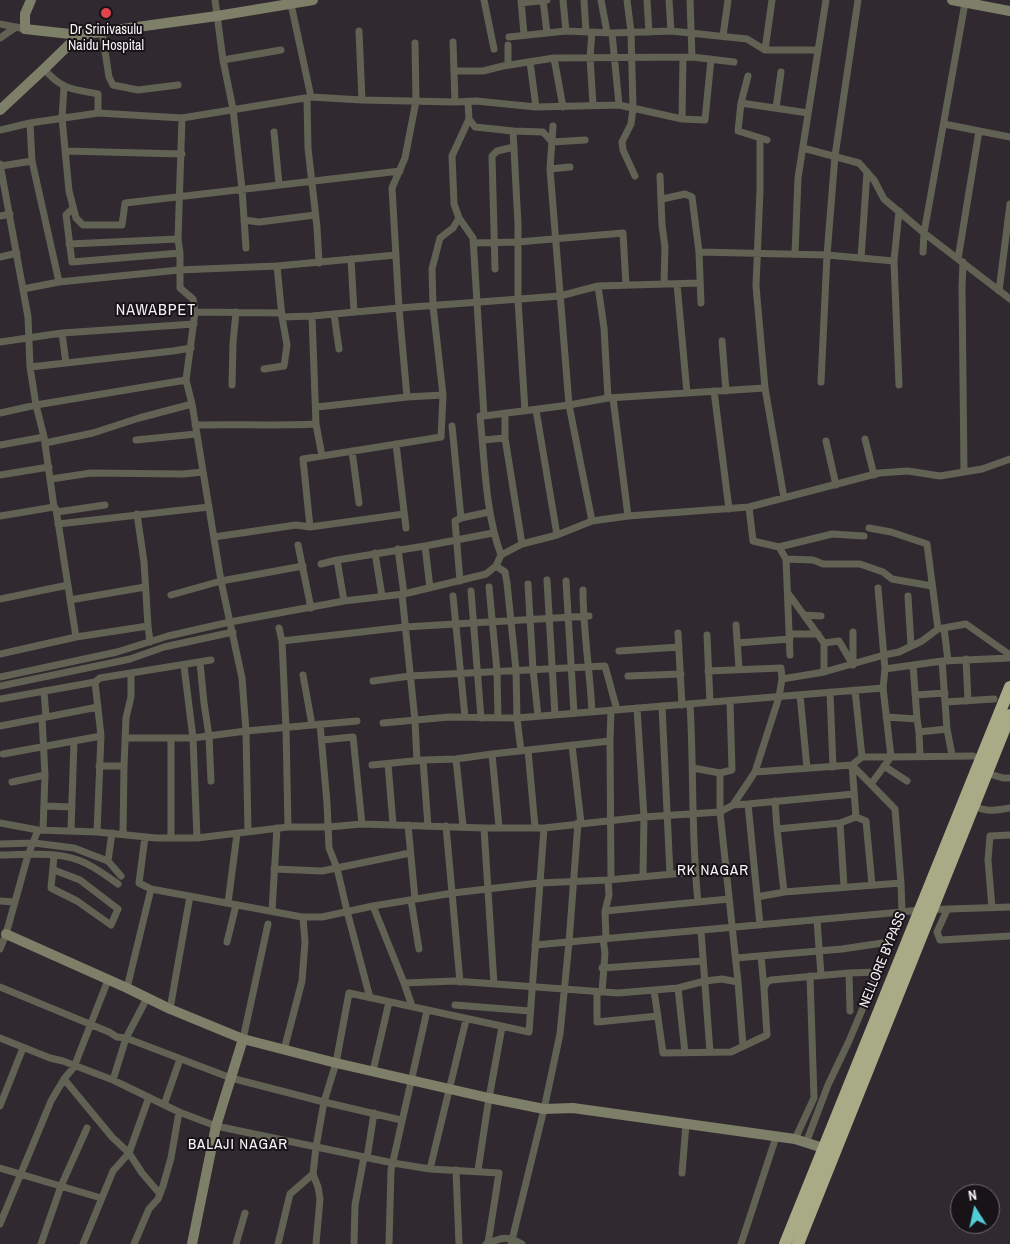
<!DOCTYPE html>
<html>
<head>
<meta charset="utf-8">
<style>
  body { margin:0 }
  #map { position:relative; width:1010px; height:1244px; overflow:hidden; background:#312930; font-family:"Archivo Narrow",sans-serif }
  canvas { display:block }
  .north { position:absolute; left:950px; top:1184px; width:50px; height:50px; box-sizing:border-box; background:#171316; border:1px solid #706c6f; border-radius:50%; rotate:350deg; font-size:14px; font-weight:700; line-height:20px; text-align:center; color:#f6f1f5 }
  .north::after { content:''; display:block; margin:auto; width:18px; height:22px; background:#52ccd6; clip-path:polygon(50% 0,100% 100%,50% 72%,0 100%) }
</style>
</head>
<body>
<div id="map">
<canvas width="1010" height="1244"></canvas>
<div class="north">N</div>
</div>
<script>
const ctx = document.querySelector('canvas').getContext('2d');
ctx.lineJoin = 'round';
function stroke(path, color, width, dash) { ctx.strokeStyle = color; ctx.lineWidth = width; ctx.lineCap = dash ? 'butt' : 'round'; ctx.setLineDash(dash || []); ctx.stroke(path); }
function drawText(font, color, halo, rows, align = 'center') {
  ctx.font = font + ' "Archivo Narrow",sans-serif'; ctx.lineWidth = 4; ctx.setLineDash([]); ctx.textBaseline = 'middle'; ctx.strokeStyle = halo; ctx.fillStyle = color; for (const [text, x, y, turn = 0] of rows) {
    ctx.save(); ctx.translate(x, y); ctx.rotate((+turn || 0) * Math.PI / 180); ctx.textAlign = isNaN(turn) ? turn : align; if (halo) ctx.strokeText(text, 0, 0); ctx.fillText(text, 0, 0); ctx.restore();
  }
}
stroke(new Path2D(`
  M215,0L223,60L233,109L242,189L246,248
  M484,0L494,49
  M521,0L524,35
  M543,0L547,33
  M563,0L566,31
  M584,0L586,32
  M601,0L607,32
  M627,0L631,32L633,108L631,124L622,142L623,150L635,176
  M647,0L649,32
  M669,0L671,31
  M690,0L692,57
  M521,3L547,0
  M291,4L311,97
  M0,24L25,29
  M359,31L362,100
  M102,32L109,77L113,85L138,90L178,85
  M592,32L590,57L593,105
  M612,33L619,105
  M723,36L728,0
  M509,37L566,31L612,33L671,31L747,39L765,50H818
  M0,38L16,27
  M453,42L455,102
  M765,50L772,0
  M554,58L563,107
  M223,60L281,50
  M530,62L536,107
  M508,65V45
  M44,69C62,90 73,89 98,94V113
  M454,71H483L503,66L554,58L692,57L734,62
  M748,76L741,103L738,131L767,140
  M64,87L62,118L69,191L76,218L83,225H122L125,203L400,171
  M307,98L308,148L317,227L319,263
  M468,102L469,119L452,156L454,204L459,218L473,238L484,416H480C485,463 485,511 501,555
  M741,103L808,113
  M776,108L781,72
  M182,118L178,239L180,253V288L193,299L195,312L186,380L192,404L221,581L242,678L246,731L248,832
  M469,119L475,127L513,131L518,224V300L525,411
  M682,119L683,57
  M944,124L1010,137
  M553,126L550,169L569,405L592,521
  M0,130L30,123L98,113L182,118L311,97L362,100L455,102L476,101L536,107L619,105L682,119L705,120L711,59
  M513,131L543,132L552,142L585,140
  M274,132L279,184
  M760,138V190L756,286L765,388L784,498
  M803,148L859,163L874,180L884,199L924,233L1010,299
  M65,151L182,154
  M32,161L59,282L179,270L277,266L396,255
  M0,164L28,317L30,367L36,405L44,437L54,507
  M1,166L32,161L30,123
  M550,169L570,167
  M660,176L662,225L665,247L664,284
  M662,199L685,194L692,197L699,252L701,303
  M73,208L66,215L72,262L180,253
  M899,211L894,261L899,385
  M0,216L10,214
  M244,220L259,222L315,215
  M473,243L518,242L623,233L626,285
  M69,244L178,239
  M699,252L827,255L894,261
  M923,252L924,233L965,3
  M795,254L798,178L826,0
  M0,257L17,253
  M861,258L867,172
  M351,259L354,312
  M958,259L979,131
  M963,262L962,287L964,472
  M495,269L492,156L497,151L514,147
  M677,284L687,393
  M598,286L604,328L608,398
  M23,289L59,282
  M999,291L1010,204
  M195,312L281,313
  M334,314L339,349
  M312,316L316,424L322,456
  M282,317L312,316L399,308L560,296L598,286L699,283
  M62,333L66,363L173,351L191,348
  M722,341L726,391
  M0,342L62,333L194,324
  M30,367L66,363
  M264,369L284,366L287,345L282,317L277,266
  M821,382L827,255L835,156L858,0
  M232,385L233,343L236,312
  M714,391L729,509
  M407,397L399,308L392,188L405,158L416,101L415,43
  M613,398L628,516
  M317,407L407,397L443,395
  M536,410L557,535
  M0,413L36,405L186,380
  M505,413V438L522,544
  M484,416L569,405L608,398L765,388
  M195,425C236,424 276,426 316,424
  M452,426L461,518
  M865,439L874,475
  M136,440L196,434
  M483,440L505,438
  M826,441L836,485
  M45,443L93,433L139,418L192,404
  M396,444L406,528
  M0,445L44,437
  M352,451L359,503
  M0,475L49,467
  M51,479L91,473L183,474L203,472
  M749,507L753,541L779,547L832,534L864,536
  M57,512L105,505
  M137,514L144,562L148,626L150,642
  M0,516L54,507L56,509L76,637
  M58,524L209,507
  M310,527L303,459L441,437L443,395L433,306L432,269L440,238L453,228L459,218
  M869,528L891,532L927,544L938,629
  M214,537L296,525L310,527L404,514
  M298,545L311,608
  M425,546L430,588
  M779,547L786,559L790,655
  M398,549L404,594
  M375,553L382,596
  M786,559L813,560L823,564H860L883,572L892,579L932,586
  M337,560L344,601
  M321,564L337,560L425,546L493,533
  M496,566L505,572L507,583L516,670L517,718L521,751
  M547,580L555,715
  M460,581L455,521L461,518L489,512
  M566,581L574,713
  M528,584L533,669L538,716
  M489,587L497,671L498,718
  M878,588L885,669L942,661L947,729
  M583,590C583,631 590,671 592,712
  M471,591L481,718
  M788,593L824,643V672
  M402,594L415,721L417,761
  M171,595L221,581L303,566
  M453,596L465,717
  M908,596L911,646
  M0,599L68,585
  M70,600L145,587
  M804,615L821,616
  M736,625L739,669
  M279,628L282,641L286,728L288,827
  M944,628L948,661
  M678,633L682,705
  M790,634H818
  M707,635L710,702
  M282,641L405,627L589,616
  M737,643L790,639
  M824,643L839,641L853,665V632
  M619,651L679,647
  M0,654L76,637L148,626
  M966,659L968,701
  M942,661L1010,658
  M200,663L204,703L209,736L211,781
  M913,665L917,719
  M184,666L193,738L197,838
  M708,671L781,668L782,679L779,697L755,772L733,805
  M303,675L312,725
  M628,676L681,674
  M0,677L117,652L168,636L230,622L344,601L404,594L486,574L496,566L501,555L522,544L557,535L592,521L628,516L749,507L879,473L908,471L940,476L982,469L1010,459
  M782,679L824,672L884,655L899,652L922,641L938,629L966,624L1010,655
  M373,681L410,676L605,666L617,710
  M95,682L101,736L97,832
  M0,686L130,659L164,647L233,632
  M883,688L885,669
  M855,690L862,757L852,765L895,809L901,883
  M44,691L46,717
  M830,692L833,767
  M800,695L807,768
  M915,695L945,693
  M0,699L95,682L100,678L211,660
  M730,701L732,770L720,773V812L733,805L748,804
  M946,702L994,699
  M690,704C694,770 691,836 698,902
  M662,706L670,874
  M637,708L644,817L643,876
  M886,717L917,719L919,732L947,729L952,755
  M42,718L45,775L43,830
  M383,723L449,717L517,718L883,688L891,757H862
  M320,724L327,803L329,848L337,868L347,911L370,998
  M0,726L98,707
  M919,732L920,756
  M125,738H193L246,731L357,721
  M171,739V838
  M322,740L353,737L362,824
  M572,745L581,823
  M528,750L535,827
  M3,754L101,736
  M492,754L499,827
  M456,759L463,826
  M423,760L428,826
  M388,764L393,824
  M372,765L423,760L456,759L492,754L610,741
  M99,766H124
  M884,766L907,781
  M693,768L720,773
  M755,772L852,765L856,817L840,823L777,829L784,892L757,897
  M986,773L1003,778H1010
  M12,782L45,775
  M871,784L891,757L973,756
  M775,801L777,829
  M974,805C985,813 996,810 1010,808
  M45,806L72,807
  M856,817L866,821L872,885
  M0,823L38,830L97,832L156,838H197L288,827H328L362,824L484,828H544L644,817L720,812L738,982L722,979L705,981L678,988L618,993L455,981L404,983
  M840,823L844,887
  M408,825L415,899
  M446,826L460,982
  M484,828L494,984
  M71,830L74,741
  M123,834L124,766L126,718L131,697V674
  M145,837L139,883L151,889L302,917H322L373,906L453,893L539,883L608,880L695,872
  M0,844L34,843L74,848L108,861L121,876
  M0,855C24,855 55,851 78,860C93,865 105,875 118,884
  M108,861L112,833
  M274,869L322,871L410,853
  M54,870L80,880L118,909L111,925L77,901L51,888L54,856
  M611,878L610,741L611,710
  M411,900L419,949
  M0,901L14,902
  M228,903L237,834
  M373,906L404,983L412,1006
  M992,908L988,860L990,836L1010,835
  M947,910L937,932L940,940L1010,936
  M272,911L277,828
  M605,911L729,899
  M902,912L919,910L1010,907
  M817,920L821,975
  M760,925L748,804L854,794
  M701,931L710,1052
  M606,939L605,911L609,895L608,880
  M227,942L236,905
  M535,945L902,912L901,883L784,892
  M0,949L6,934L28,855L38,830
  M761,956L764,988
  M736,958L842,949L889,942
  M602,968L703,961
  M849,973L850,1011
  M738,982L743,1046
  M0,987L109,1032L117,1037L126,1038L231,1078L324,1102L401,1120
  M127,988L151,889
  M678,988L685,1053
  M654,990L663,1053L731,1052L767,1035L764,988L767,982L771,980L849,973L878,972L849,1041L828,1085L806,1143
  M597,992V1022L658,1016
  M602,992L605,953L603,939
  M455,1005L530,1011
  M170,1009L190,896
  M0,1038L50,1058L63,1061L113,1080L179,1112L216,1126L393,1163L430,1169L499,1173L488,1243
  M243,1039L268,924
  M284,1050L302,981L305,942L303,917
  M373,1071L389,1002
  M64,1079L112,1137L129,1153L142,1173L160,1194
  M113,1080L126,1038L147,998
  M164,1105L180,1059
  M0,1106L23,1048
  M795,1139L814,1098L810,976
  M367,1158L374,1113
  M0,1168L101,1198
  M430,1169L466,1020
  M456,1170L459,1244
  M478,1170L489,1098L502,1027
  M682,1173L686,1124
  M0,1224L51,1101L64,1079L74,1067L108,980
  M41,1244L61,1186L87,1128
  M83,1244L113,1171L129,1153L149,1097
  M134,1244L149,1209L158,1199L163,1186L171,1158L179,1112
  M236,1244L245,1213
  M278,1244L290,1194L313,1174
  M316,1244L320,1199L318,1187L313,1174L316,1147L324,1102L336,1063L349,993L529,1032L544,828
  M354,1244L355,1205L364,1157
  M389,1244L391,1170L427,1011
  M486,1244C502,1238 506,1235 522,1244
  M511,1244L544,1109L560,1034L569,942L578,823
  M741,1244L776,1137`), '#616253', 7);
stroke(new Path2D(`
  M31,0L25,14V29L79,35L217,16L313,0
  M952,0L1010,11
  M0,110L44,69L79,35
  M6,934L127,988L170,1009L243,1039L336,1063L489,1098L544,1109L573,1108L795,1139L823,1148
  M192,1244L216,1126L243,1039`), '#7e7f68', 10);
stroke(new Path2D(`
  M785,1244L1010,687
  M798,1244L1010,715`), '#a8ab86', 12);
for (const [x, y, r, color] of [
  [106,13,6,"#e0444e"]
]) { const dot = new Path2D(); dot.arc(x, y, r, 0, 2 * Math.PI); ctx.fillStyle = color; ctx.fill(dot); stroke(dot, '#171316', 2); }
drawText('14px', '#f6f1f5', '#171316', [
  ["Dr Srinivasulu",106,30],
  ["Naidu Hospital",106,46]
]);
drawText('14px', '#f6f1f5', '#171316', [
  ["NELLORE BYPASS",883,960,-68]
]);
ctx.letterSpacing = '1px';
drawText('15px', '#f6f1f5', '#171316', [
  ["RK NAGAR",713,871],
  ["BALAJI NAGAR",238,1145]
]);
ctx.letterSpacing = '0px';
ctx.letterSpacing = '1px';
drawText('16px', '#f6f1f5', '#171316', [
  ["NAWABPET",156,311]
]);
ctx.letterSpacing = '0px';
</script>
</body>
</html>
